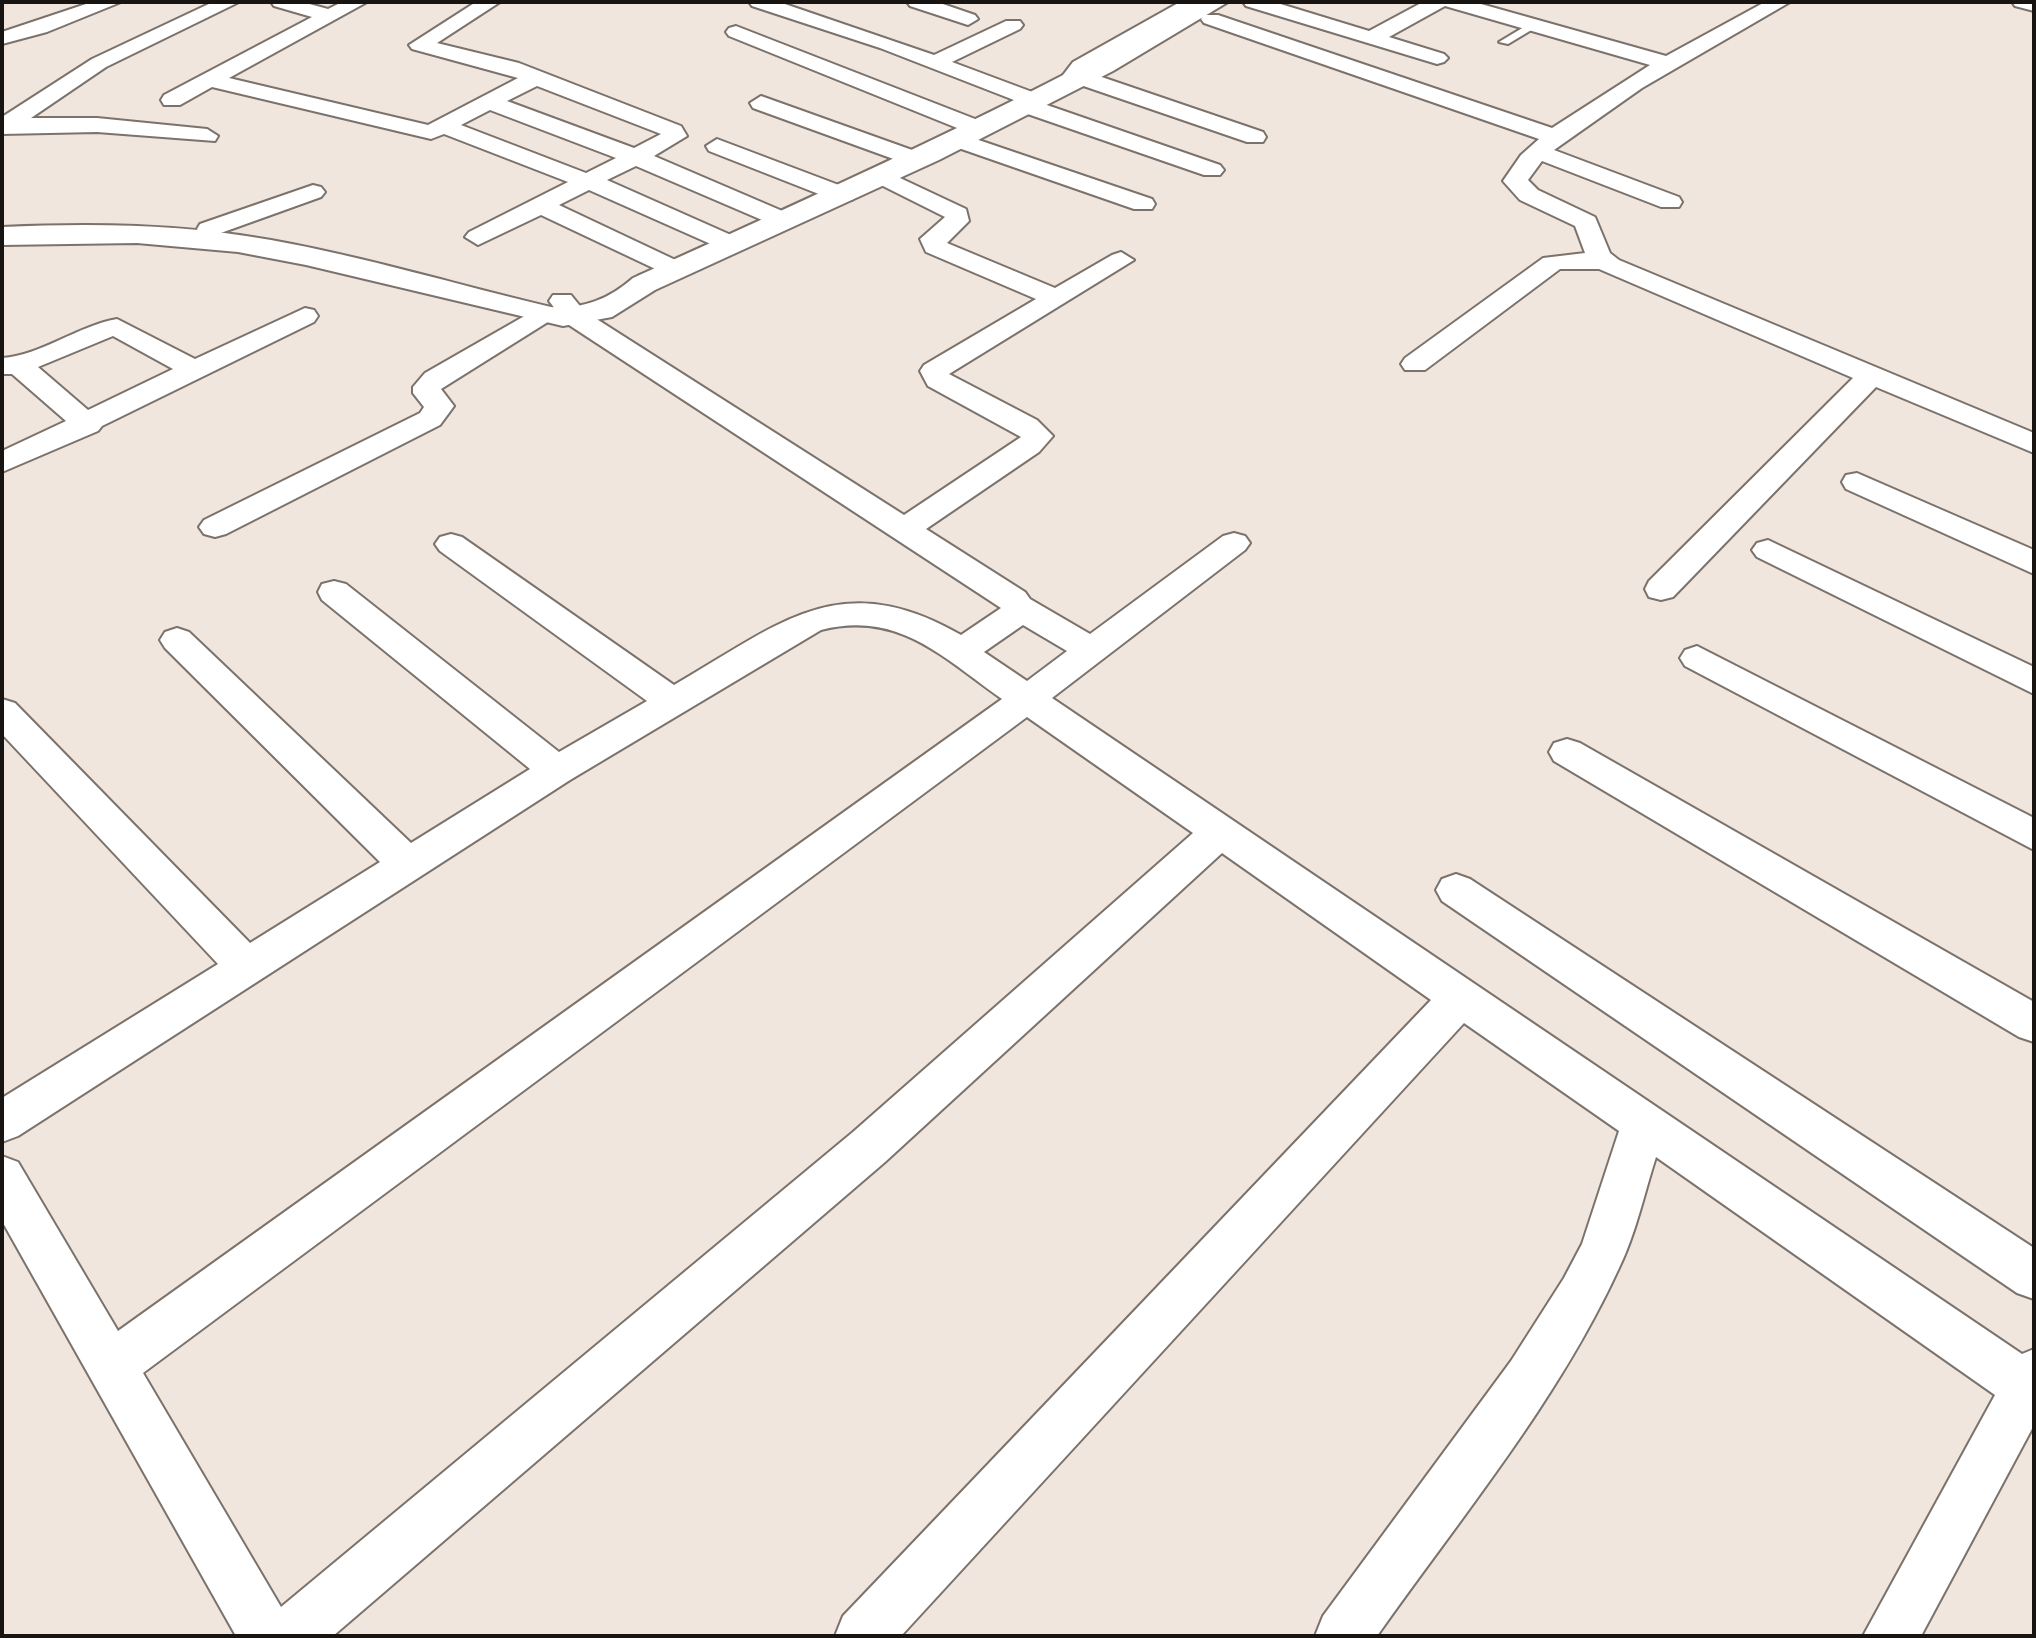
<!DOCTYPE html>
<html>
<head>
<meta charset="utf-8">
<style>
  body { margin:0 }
  #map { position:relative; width:2036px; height:1638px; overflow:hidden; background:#f0e6de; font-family:"DM Sans",sans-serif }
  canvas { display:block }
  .frame { position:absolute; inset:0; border:4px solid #171411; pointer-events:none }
</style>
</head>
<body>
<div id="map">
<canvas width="2036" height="1638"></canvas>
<div class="frame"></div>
</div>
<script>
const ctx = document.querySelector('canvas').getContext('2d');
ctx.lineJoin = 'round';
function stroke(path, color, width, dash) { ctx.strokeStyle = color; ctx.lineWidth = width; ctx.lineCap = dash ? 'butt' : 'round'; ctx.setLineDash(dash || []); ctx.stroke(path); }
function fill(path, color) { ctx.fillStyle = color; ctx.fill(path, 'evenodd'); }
const lane = new Path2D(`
  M1534,21L1539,24L1538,26L1508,44L1499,42Z`);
const street = new Path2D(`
  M92,2H121L47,32L2,44V32Z
  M213,2H239L106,67L31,118H97L207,129L218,136L215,141L97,132L2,134V117L92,59Z
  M271,2H302L328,9L342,2H367L229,78L428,125L518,78L412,49L409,45L476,2H500L437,43L519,63L681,126L687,136L654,156L794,216L797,221L794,226H776L636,166L607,180L740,239L744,244L740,249H722L589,190L559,205L684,264L688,269L684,274H666L541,215L478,245L465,237L469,232L568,182L444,134L431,139L212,87L180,105H164L161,100L164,95L312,17L274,6ZM537,86L661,134L634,148L507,101ZM490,110L616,158L586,173L461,125Z
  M749,2H779L934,55L1006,21H1020L1023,25L1020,29L952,62L1043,96L1044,104L1220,165L1224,170L1220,175H1204L1019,111L1016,106L1019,102L880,48L752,6Z
  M907,2H937L975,15L978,19L968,25L910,6Z
  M1180,2H1205L1087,72L1263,132L1266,137L1263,142H1247L1066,80L1063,75L1073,62Z
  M1243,2H1274L1369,31L1423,2H1474L1666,56L1765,2H1790L1642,88L1554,150L1679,197L1682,202L1679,207H1661L1542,161L1528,180L1538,190L1595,217L1610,253L1619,260L2034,433V453L1876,387L1673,597L1661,600L1649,597L1645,589L1649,581L1853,378L1599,269H1560L1425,370H1405L1401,364L1405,358L1543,258L1585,253L1575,226L1520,200L1503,181L1521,155L1539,139L1204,23L1201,19L1204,15H1218L1552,128L1650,65L1445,6L1389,37L1444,54L1448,58L1444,62L1437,64L1246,6Z
  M2012,2H2034V11L2015,6Z
  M736,26L988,124L991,129L988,134H972L729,36L726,32L729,28Z
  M761,96L926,155L930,160L918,167L910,165L753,108L750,103Z
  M958,133L1152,199L1155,204L1152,209H1134L950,145L947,140L950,135Z
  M717,139L852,190L855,195L852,200H834L709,151L706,146Z
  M883,170L966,209L969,221L947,243L1055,288L1112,255L1121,252L1134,260L949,374L1037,420L1053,436L1039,452L926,529L1025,592L1030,599L1090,634L1223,536L1234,533L1245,536L1250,543L1245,550L1052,698L2022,1354L2034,1349V1425L1921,1636H1863L1995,1395L1656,1157C1644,1194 1636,1233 1619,1268C1558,1401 1461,1517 1377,1636H1315L1323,1616L1511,1361L1564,1278L1582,1244L1619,1131L1464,1023L901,1636H835L843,1616L1431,1000L1222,853L885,1162L333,1636H236L2,1221V1156L18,1162L118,1331L1002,699C943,658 899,610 821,630L570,780L18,1136L2,1142V1098L218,964L2,734V699L15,703L250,943L380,862L165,648L160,640L165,632L177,628L189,632L411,843L530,769L322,600L318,592L322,584L334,581L346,584L559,752L647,701L440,551L435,544L440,537L451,534L462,537L674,685C780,624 839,565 961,635L1001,608L566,323L549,301L553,295H571L584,311L904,515L1021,437L928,386L920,371L924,365L1036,299L926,252L920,239L945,217L875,182L871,177L875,172ZM1023,625L1067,651L1027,681L984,652ZM1027,717L1193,833L853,1132L281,1607L143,1373Z
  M313,185L321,187L325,192L321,197L218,234H200L197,229L200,224Z
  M542,306L551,308L555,314L551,320L441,389L454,406L440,425L226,534L215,537L204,534L199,527L204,520L420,413L424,407L413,393V387L425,373Z
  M305,308L314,310L318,316L314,322L102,426L98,431L2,472V451L66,421L12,374H2V358C42,355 77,326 117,319L195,359ZM113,336L173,369L88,410L38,367Z
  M1857,473L2034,550V574L1846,489L1842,482L1846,475Z
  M1768,540L2034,667V694L1757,557L1752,550L1757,543Z
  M1697,646L2034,818V850L1685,666L1680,658L1685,650Z
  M1567,739L1580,743L2034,1002V1042L2019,1037L1554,761L1549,752L1554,743Z
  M1456,874L1470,879L2034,1248V1299L2017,1293L1442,901L1436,890L1442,879Z`);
const secondary = new Path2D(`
  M1200,2H1228L1113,71L939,160L655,290L612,317L563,326L306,265L238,252L137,243L2,245V227C92,223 182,224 271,240C365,257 458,285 551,307C584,309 609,299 633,278C825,191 1016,105 1200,2Z`);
stroke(lane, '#7b726b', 4);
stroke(street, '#7b726b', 4);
stroke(secondary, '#7b726b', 4);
fill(lane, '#fff');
fill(street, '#fff');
fill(secondary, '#fff');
</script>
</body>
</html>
